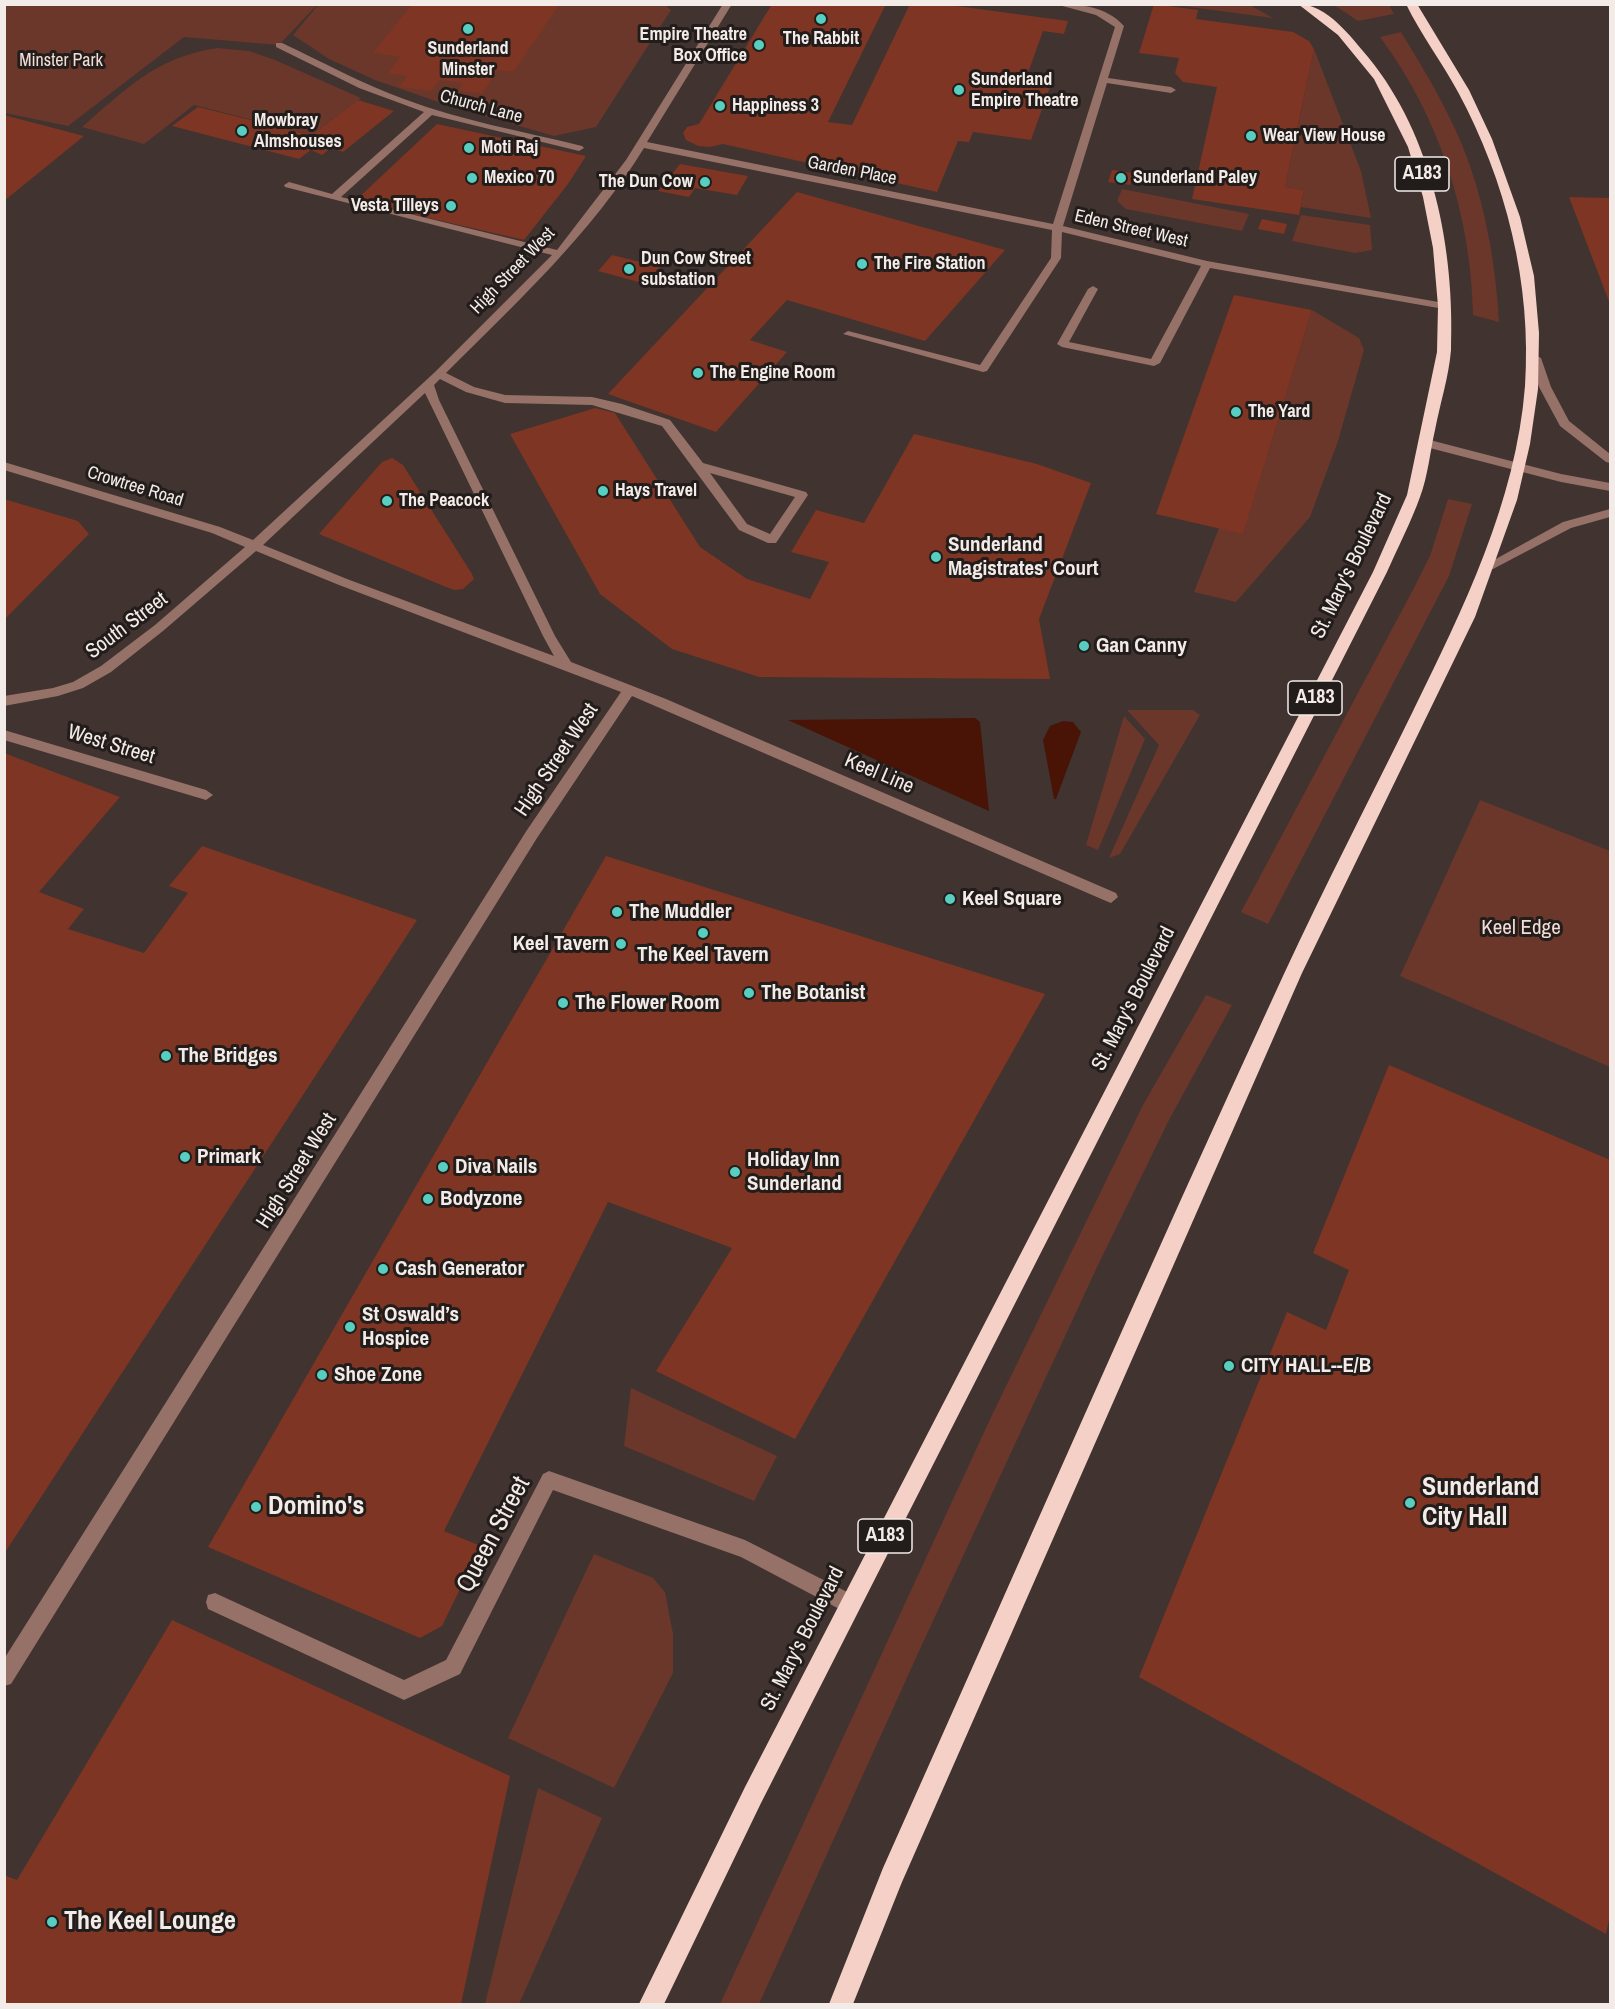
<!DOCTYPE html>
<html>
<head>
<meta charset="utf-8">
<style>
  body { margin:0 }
  #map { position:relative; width:1615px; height:2009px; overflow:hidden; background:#403330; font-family:"Archivo Narrow",sans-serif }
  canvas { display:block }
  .frame { position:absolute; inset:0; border:6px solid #f3ebe8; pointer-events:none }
</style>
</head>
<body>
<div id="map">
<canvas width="1615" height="2009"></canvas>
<div class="frame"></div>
</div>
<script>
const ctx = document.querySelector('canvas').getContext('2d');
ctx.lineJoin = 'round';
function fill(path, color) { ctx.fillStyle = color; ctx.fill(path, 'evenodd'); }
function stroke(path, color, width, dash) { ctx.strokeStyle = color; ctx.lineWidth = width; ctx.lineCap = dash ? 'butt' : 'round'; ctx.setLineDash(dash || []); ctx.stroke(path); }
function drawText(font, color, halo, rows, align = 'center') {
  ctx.font = font + ' "Archivo Narrow",sans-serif'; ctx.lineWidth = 6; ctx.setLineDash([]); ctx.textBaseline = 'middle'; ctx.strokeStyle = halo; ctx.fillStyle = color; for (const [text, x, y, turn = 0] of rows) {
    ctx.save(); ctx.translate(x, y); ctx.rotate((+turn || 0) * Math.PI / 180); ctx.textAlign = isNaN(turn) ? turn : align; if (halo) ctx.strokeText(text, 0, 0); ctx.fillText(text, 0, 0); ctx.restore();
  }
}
fill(new Path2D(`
  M664,4L671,10L596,127L554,136L453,107L375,80L329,59L293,35L318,5Z
  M5,5H317L279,45L184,37L68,126L5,113Z
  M1175,5H1250L1273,18Z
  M1334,5H1389L1394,14L1358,21Z
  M1401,32C1426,73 1453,117 1469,163C1487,214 1496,268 1499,322L1473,315C1471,215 1440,118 1380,37Z
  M217,48L249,51L275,60L361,98L312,135L194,105L144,144L82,127C126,89 156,57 217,48Z
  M1314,49L1361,171L1371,218L1301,207L1304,190L1285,187Z
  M1122,189L1249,214L1242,231L1126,209L1117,201Z
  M1301,215L1370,225L1372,250L1355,253L1292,241Z
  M1312,310L1359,338L1364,350L1338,441L1310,517L1236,602L1194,592L1219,528L1243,533Z
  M1448,499L1472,504L1449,576L1268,924L1241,912L1415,586L1430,556Z
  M1127,710H1193L1200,715L1120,854L1109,858L1159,745Z
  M1124,716L1145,739L1098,850L1086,845Z
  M1480,800L1610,851V1067L1400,976Z
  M1206,995L1232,1005L1170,1118L1098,1265L920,1649L759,2004H720L992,1415L1143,1105Z
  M631,1388L777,1456L754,1501L624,1446Z
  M594,1554L653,1578L665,1592L673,1634V1673L614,1788L508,1738Z
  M538,1788L602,1818L519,2004H485Z`), '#6b372a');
fill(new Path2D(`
  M975,718L980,722L989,811L788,720Z
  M1063,721L1073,722L1081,732L1056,799H1054L1043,740L1050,726Z`), '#491306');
fill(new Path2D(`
  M412,4H560L513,72L498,70L482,94L458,90L463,83L440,80L431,91L399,87L407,76L388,73L400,57L373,53Z
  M772,4H886L828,122L852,125L910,4H942L1068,21L1064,34L1043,31L1028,73L1054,76L1031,140L973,132L969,142L958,141L937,192L723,144L710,147L698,146L686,140L683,133L687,127L699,124Z
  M1154,4L1198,10L1196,19L1293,32L1309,41L1314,49L1285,187L1304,190L1299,215L1192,199L1217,87L1183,82L1175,73L1179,58L1139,53Z
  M358,100L394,111L343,152L331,148L322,155L311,150L299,159L172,126L198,107L312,135Z
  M4,115L84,136L4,201Z
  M437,124L586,156L568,184L524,240L355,201Z
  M680,164L748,176L737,195L695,188L689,197L658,191Z
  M1112,170L1134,173L1130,185L1108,182Z
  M797,192L1005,250L925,341L787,300L750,340L787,352L716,432L608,394Z
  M1569,197L1610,198V304Z
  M1262,219L1287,224L1284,234L1258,229Z
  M612,255L660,267L646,284L598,271Z
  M1234,295L1312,310L1243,534L1156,514Z
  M595,408L615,413L700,547L747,579L810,599L829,562L791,552L816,510L864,523L914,434L1037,464L1091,483L1039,619L1050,679L759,677L672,649L600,594L510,434Z
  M392,458L403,465L472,574L474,579L463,589L455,590L446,587L319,534L382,462Z
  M4,499L78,521L89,534L4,620Z
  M4,753L120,797L39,892L84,909L68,929L144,953L188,893L169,886L202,846L417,920L4,1554Z
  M606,856L1045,994L795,1439L656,1371L732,1248L608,1202L444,1531L481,1546L442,1626L420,1638L208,1547Z
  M1389,1065L1610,1160V1915L1606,1934L1139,1677L1287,1312L1326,1330L1349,1270L1313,1253Z
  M172,1620L510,1776L461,2004H4V1875L17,1880Z`), '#7e3523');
fill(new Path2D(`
  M723,4H732L647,142L1053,224L1115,27L1096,15L1055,4C1080,4 1106,6 1124,26L1108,78L1171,87L1176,90L1171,93L1107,83L1063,226L1207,261L1444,303L1449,306L1444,309L1210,268L1160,363L1154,366L1062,347L1057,344L1088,289L1093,286L1098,289L1069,342L1151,359L1201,266L1062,232L1061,258L987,371L983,372L843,334L848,331L980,365L1051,258L1052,230L644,148C591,234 517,302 446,373L474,387L505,395L592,397L622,404L670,420L703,463L806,492L808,495L776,543H768L739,530L662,426L592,405L505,403L466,392L440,379L434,385L439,400L555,636L571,662L666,699L1116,893L1118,897L1111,903L1106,901L632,696L537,838L11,1684L4,1686V1659L527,830L621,692L339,585L256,551L163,631L111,672L83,688L58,696L4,706V696L53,688L73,682L101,666L155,625L245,547L212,533L4,470V462L220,527L253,540L435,372L552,255L285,187L284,185L289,182L332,194L424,112L359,88L276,47V43H282C323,62 362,84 404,99C462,121 522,131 582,146L584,148L579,151L432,115L341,197L557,250L626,160ZM425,393L543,636L554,656L347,579L263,545ZM710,473L795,497L770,534L747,524Z
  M1535,355L1541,358L1551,387L1569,421L1610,454V463L1606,462L1560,426L1539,387L1529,358Z
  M1426,439L1561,474L1610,483V491L1561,482L1422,446L1420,443Z
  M1610,509V517L1571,528L1493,569L1489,570L1483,566L1563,522Z
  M4,730L206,790L213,795L206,800L4,740Z
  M549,1471L745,1540L857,1597L859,1604L857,1611L850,1613L843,1611L741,1557L553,1490L460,1674L404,1700L208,1609L206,1602L208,1595L215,1593L404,1680L446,1660L543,1474Z`), '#957168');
fill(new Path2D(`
  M1298,4C1327,4 1351,37 1368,57C1433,136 1455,250 1451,350C1449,376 1440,404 1435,430C1430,452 1428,476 1420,497C1411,522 1398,547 1387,572L761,1803L664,2004H639L745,1787L1373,572L1407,495L1437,352L1438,306L1433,248L1423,197L1408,147L1374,79L1338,35Z
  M1406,4H1417L1469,90L1492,139L1520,217L1534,276L1539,333L1538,389L1530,444L1517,500L1475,617L1302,973L902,1882L853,2004H829L883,1868C1016,1571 1146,1272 1283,976C1324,887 1370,799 1413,711C1463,609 1516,502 1525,386C1532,284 1506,181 1458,92C1442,62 1421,35 1406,4Z`), '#f4d0c6');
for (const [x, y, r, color] of [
  [821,19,6,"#58cec0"],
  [468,29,6,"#58cec0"],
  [759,45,6,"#58cec0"],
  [959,90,6,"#58cec0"],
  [720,106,6,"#58cec0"],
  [242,131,6,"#58cec0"],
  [1251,136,6,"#58cec0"],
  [469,148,6,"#58cec0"],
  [472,178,6,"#58cec0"],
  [1121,178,6,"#58cec0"],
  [705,182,6,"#58cec0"],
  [451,206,6,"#58cec0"],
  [862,264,6,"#58cec0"],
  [629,269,6,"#58cec0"],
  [698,373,6,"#58cec0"],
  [1236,412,6,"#58cec0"],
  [603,491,6,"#58cec0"],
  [387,501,6,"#58cec0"],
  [936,557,6,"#58cec0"],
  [1084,646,6,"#58cec0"],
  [950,899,6,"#58cec0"],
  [617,912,6,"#58cec0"],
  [703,933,6,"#58cec0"],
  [621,944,6,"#58cec0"],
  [749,993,6,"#58cec0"],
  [563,1003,6,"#58cec0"],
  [166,1056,6,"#58cec0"],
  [185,1157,6,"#58cec0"],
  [443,1167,6,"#58cec0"],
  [735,1172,6,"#58cec0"],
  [428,1199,6,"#58cec0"],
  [383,1269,6,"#58cec0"],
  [350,1327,6,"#58cec0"],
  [1229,1366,6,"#58cec0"],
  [322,1375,6,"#58cec0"],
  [1410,1503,6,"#58cec0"],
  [256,1507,6,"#58cec0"],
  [52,1922,6,"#58cec0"]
]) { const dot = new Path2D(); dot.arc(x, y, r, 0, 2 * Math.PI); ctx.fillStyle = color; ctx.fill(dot); stroke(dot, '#221d1b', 2); }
drawText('bold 18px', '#f3ebe8', '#221d1b', [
  ["Empire Theatre",747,35,"right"],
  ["Box Office",747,56,"right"],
  ["The Rabbit",821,39,"center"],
  ["Sunderland",468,49,"center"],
  ["Minster",468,70,"center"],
  ["Sunderland",971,80],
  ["Empire Theatre",971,101],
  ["Happiness 3",732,106],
  ["Mowbray",254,121],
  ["Almshouses",254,142],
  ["Wear View House",1263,136],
  ["Moti Raj",481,148],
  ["Mexico 70",484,178],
  ["Sunderland Paley",1133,178],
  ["The Dun Cow",693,182,"right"],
  ["Vesta Tilleys",439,206,"right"],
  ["Dun Cow Street",641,259],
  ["substation",641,280],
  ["The Fire Station",874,264],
  ["The Engine Room",710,373],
  ["The Yard",1248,412],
  ["Hays Travel",615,491],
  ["The Peacock",399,501]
], 'left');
drawText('18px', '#f3dcd6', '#221d1b', [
  ["Minster Park",61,61]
]);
drawText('18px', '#f3ebe8', '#221d1b', [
  ["Church Lane",481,107,15],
  ["Garden Place",852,171,11],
  ["Eden Street West",1131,229,13],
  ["High Street West",513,271,-46],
  ["Crowtree Road",135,487,17]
]);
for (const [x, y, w] of [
  [1422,174,54],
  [1315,698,54],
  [885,1536,54]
]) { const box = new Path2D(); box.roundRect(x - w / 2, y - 17, w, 34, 4.5); ctx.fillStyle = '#221d1b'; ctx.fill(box); stroke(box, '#f3ebe8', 1.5); }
drawText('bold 20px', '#f3ebe8', null, [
  ["A183",1422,174],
  ["A183",1315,698],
  ["A183",885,1536]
]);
drawText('bold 21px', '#f3ebe8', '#221d1b', [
  ["Sunderland",948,545],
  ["Magistrates' Court",948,569],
  ["Gan Canny",1096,646],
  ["Keel Square",962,899],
  ["The Muddler",629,912],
  ["Keel Tavern",609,944,"right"],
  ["The Keel Tavern",703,955,"center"],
  ["The Botanist",761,993],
  ["The Flower Room",575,1003],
  ["The Bridges",178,1056],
  ["Primark",197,1157],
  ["Holiday Inn",747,1160],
  ["Sunderland",747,1184],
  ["Diva Nails",455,1167],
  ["Bodyzone",440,1199],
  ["Cash Generator",395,1269],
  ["St Oswald’s",362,1315],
  ["Hospice",362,1339],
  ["CITY HALL--E/B",1241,1366],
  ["Shoe Zone",334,1375]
], 'left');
drawText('21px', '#f3ebe8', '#221d1b', [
  ["St. Mary's Boulevard",1352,566,-64],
  ["South Street",127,626,-37],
  ["West Street",111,745,17],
  ["High Street West",557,760,-56],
  ["Keel Line",879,774,23],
  ["St. Mary's Boulevard",1134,999,-63],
  ["High Street West",297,1171,-58],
  ["St. Mary's Boulevard",803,1639,-63]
]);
drawText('21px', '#f3dcd6', '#221d1b', [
  ["Keel Edge",1521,928]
]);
drawText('bold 26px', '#f3ebe8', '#221d1b', [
  ["Sunderland",1422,1488],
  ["City Hall",1422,1518],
  ["Domino's",268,1507],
  ["The Keel Lounge",64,1922]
], 'left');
drawText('26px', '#f3ebe8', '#221d1b', [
  ["Queen Street",494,1535,-62]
]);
</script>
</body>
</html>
